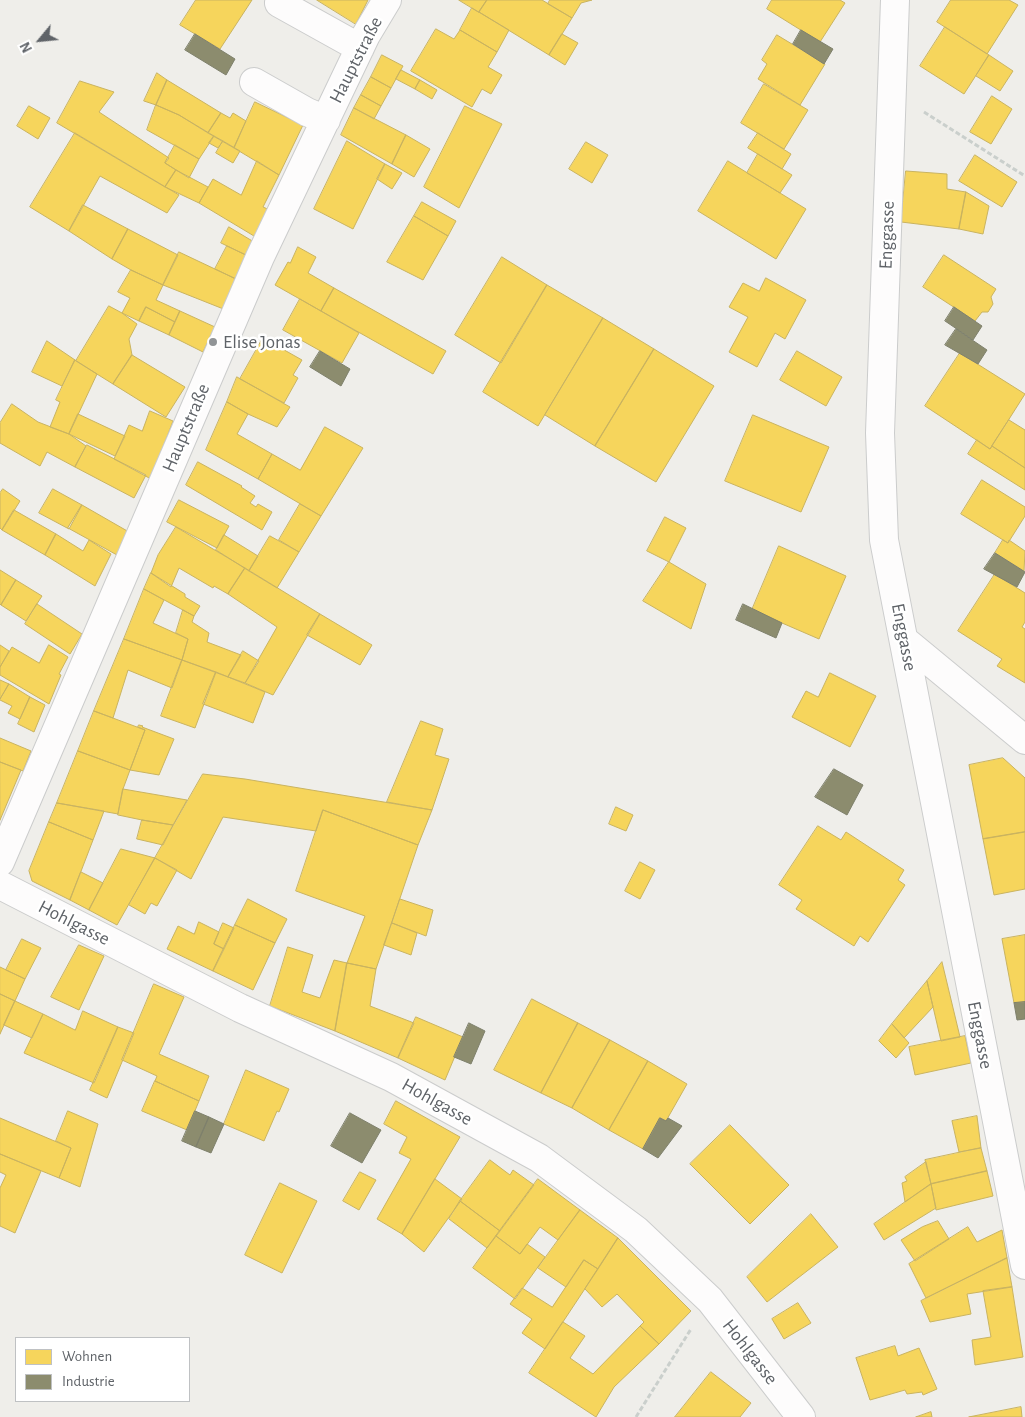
<!DOCTYPE html>
<html>
<head>
<meta charset="utf-8">
<style>
  body { margin:0 }
  #map { position:relative; width:1025px; height:1417px; overflow:hidden; background:#efeeea; font-family:"Alegreya Sans",sans-serif }
  canvas { display:block }
  .legend { position:absolute; left:15px; top:1337px; width:175px; height:65px; box-sizing:border-box; background:#fff; border:1px solid #bfc1c3; margin:0; padding:6px 9px; list-style:none; font-size:15px; color:#5f6368 }
  .legend li { display:flex; align-items:center; gap:10px; height:25px }
  .legend b { width:25px; border:1px solid #bfc1c3 }
  .north { position:absolute; left:15px; top:15px; width:50px; height:50px; -webkit-text-stroke:4px #fff; paint-order:stroke; rotate:242deg; font-size:14px; font-weight:700; line-height:20px; text-align:center; color:#5f6368 }
  .north::after { content:''; display:block; margin:auto; width:18px; height:22px; background:#5f6368; clip-path:polygon(50% 0,100% 100%,50% 72%,0 100%) }
</style>
</head>
<body>
<div id="map">
<canvas width="1025" height="1417"></canvas>
<ul class="legend">
<li><b style="height:14px;background:#f6d55c"></b>Wohnen</li>
<li><b style="height:14px;background:#8c8c6e"></b>Industrie</li>
</ul>
<div class="north">N</div>
</div>
<script>
const ctx = document.querySelector('canvas').getContext('2d');
ctx.lineJoin = 'round';
function fill(path, color) { ctx.fillStyle = color; ctx.fill(path, 'evenodd'); }
function stroke(path, color, width, dash) { ctx.strokeStyle = color; ctx.lineWidth = width; ctx.lineCap = dash ? 'butt' : 'round'; ctx.setLineDash(dash || []); ctx.stroke(path); }
function drawText(font, color, halo, rows, align = 'center') {
  ctx.font = font + ' "Alegreya Sans",sans-serif'; ctx.lineWidth = 5; ctx.setLineDash([]); ctx.textBaseline = 'middle'; ctx.strokeStyle = halo; ctx.fillStyle = color; for (const [text, x, y, turn = 0] of rows) {
    ctx.save(); ctx.translate(x, y); ctx.rotate((+turn || 0) * Math.PI / 180); ctx.textAlign = isNaN(turn) ? turn : align; if (halo) ctx.strokeText(text, 0, 0); ctx.fillText(text, 0, 0); ctx.restore();
  }
}
const homes = new Path2D(`
  M196,0H252L220,49L180,25Z
  M317,0H368L356,24Z
  M459,0H487L479,12Z
  M487,0H542L572,18L549,55L479,12Z
  M550,0H592L581,3L572,18L548,4Z
  M772,0H840L845,3L820,42L767,9Z
  M951,0H1009L1018,5L987,54L937,22Z
  M472,8L509,30L497,52L460,30Z
  M945,27L989,55L964,94L920,66Z
  M436,29L454,39L460,30L497,52L488,67L502,75L491,94L482,89L472,107L411,71Z
  M562,34L578,43L565,65L549,55Z
  M777,35L825,64L800,105L758,79L767,64L762,60Z
  M382,55L403,66L391,88L371,77Z
  M989,55L1013,71L1000,91L976,76Z
  M401,70L420,80L415,89L396,79Z
  M157,73L167,80L156,105L144,101Z
  M371,77L391,88L381,106L361,95Z
  M167,80L221,113L208,133L179,115L156,105Z
  M420,80L437,90L432,99L415,89Z
  M80,81L114,92L99,112L169,158L165,163L176,170L165,187L57,123Z
  M764,84L808,110L784,149L741,123Z
  M361,95L381,106L374,119L354,108Z
  M992,96L1012,109L991,144L970,132Z
  M255,102L303,125L279,175L234,148Z
  M156,105L179,115L214,136L199,159L147,130Z
  M29,106L50,118L38,139L17,126Z
  M465,106L502,124L459,208L424,187Z
  M354,108L406,135L392,164L341,135Z
  M221,113L230,118L233,113L246,121L234,148L208,133Z
  M75,133L179,195L167,213L100,176L69,231L30,207Z
  M758,133L791,154L782,169L748,148Z
  M406,135L430,149L414,177L392,164Z
  M214,136L223,141L218,148L209,143Z
  M223,141L240,151L233,163L216,153Z
  M347,141L385,164L353,229L314,209Z
  M586,142L608,155L592,183L569,169Z
  M175,145L199,159L189,178L165,163Z
  M758,154L792,175L780,193L747,173Z
  M975,155L1017,182L1002,207L959,181Z
  M257,161L279,175L263,207L272,211L259,239L199,203L213,179L241,195Z
  M728,161L806,209L776,259L698,211Z
  M385,164L402,173L392,189L377,179Z
  M176,170L208,187L199,203L165,187Z
  M906,171L947,174V189L966,192L959,229L901,222Z
  M966,192L989,206L983,234L959,229Z
  M422,202L456,221L448,236L414,216Z
  M83,205L128,229L112,259L69,231Z
  M414,216L448,236L423,280L387,262Z
  M229,227L254,242L248,256L221,243Z
  M128,229L178,255L163,285L131,270L112,259Z
  M227,246L248,256L236,279L215,269Z
  M298,247L316,257L308,273L334,288L321,311L275,285L288,262L290,263Z
  M179,252L236,279L226,310L163,285Z
  M944,255L996,289L991,297L993,304L988,312H982L975,321L923,287Z
  M502,257L547,285L501,363L455,335Z
  M131,270L163,285L156,300L180,311L175,322L146,307L139,321L122,313L130,298L118,292Z
  M766,278L806,300L785,339L775,333L757,367L729,352L748,317L729,307L743,283L759,291Z
  M547,285L603,318L538,426L483,392Z
  M334,288L446,351L433,374L321,311Z
  M300,299L359,333L342,363L283,330Z
  M109,306L122,313L137,324L129,339L132,355L113,384L76,361Z
  M146,307L175,322L169,335L139,321Z
  M180,311L215,327L203,352L169,335Z
  M603,318L654,349L595,446L545,415Z
  M263,338L302,360L293,375L298,378L284,403L240,379Z
  M47,341L75,360L62,386L32,372Z
  M654,349L714,386L656,482L595,446Z
  M797,351L842,377L826,406L780,380Z
  M960,353L1025,394L990,449L925,406Z
  M132,355L185,387L166,417L113,384Z
  M75,360L97,374L69,434L50,427L60,402L56,400Z
  M237,377L290,407L277,427L248,414L227,402Z
  M227,402L248,414L237,434L272,454L258,479L206,450Z
  M12,404L38,422L69,434L86,446L75,467L47,452L40,466L0,443V423Z
  M150,411L173,421L151,479L114,459L129,425L142,431Z
  M78,414L125,436L115,456L69,434Z
  M753,415L829,447L801,512L725,481Z
  M1009,420L1025,430V468L992,446Z
  M325,427L363,448L321,516L258,479L272,454L300,470Z
  M977,440L990,449L992,446L1025,468V490L968,454Z
  M87,445L146,475L134,498L75,467Z
  M198,462L242,486L241,487L255,496L250,503L256,507L258,504L272,512L262,530L186,485Z
  M982,480L1025,507V516L1008,543L961,514Z
  M3,489L20,501L2,530L0,528V493Z
  M53,489L82,505L69,529L39,513Z
  M179,500L229,526L217,548L167,522Z
  M300,504L321,516L299,552L279,540Z
  M82,505L129,532L117,555L68,528Z
  M14,510L56,534L45,555L2,530Z
  M665,517L686,528L669,562L647,551Z
  M176,527L245,568L228,594L214,586L213,588L179,568L171,587L151,573L158,555Z
  M56,534L83,551L89,540L111,554L95,586L45,555Z
  M224,535L258,556L249,571L216,550Z
  M270,536L299,552L277,588L249,571Z
  M1003,540L1008,543L1009,540L1025,551L1024,571L995,553Z
  M779,546L846,576L819,639L752,610Z
  M669,562L706,584L691,629L643,601Z
  M245,568L320,614L273,695L245,683L277,627L228,594Z
  M0,570L16,580L1,605L0,604Z
  M151,573L185,594V597L200,606L194,616L144,589Z
  M995,574L1025,593V622L1022,627L1025,629V683L997,666L1002,659L958,631Z
  M16,580L42,596L26,621L1,605Z
  M144,589L164,600L153,623L188,639L182,660L124,639Z
  M37,604L82,634L70,654L25,624Z
  M183,610L194,616L192,622L209,633L207,642L241,655L228,677L182,660L188,639L176,633Z
  M320,614L372,645L360,665L307,635Z
  M124,639L182,660L172,688L128,670L113,718L94,711Z
  M0,645L9,651L0,667Z
  M49,645L68,657L59,674L61,675L49,704L0,675V667L12,647L39,663Z
  M243,651L259,661L245,683L228,677Z
  M182,660L216,672L195,728L161,716Z
  M216,672L265,692L253,723L203,704Z
  M830,673L876,696L850,747L792,717L806,691L818,697Z
  M0,680L9,684L0,699Z
  M9,684L30,697L20,719L8,713L12,706L0,700Z
  M30,697L45,705L34,732L18,724Z
  M94,711L145,730L130,770L78,751Z
  M421,721L443,729L435,755L449,759L432,810L387,802Z
  M139,725L143,726L142,727L174,739L159,775L130,770L145,730L138,727Z
  M0,738L31,751L23,771L0,762Z
  M78,751L130,770L123,789L118,814L57,803Z
  M1003,758L1025,778V832L983,839L969,765Z
  M0,762L21,770L0,820Z
  M203,774L245,779L432,810L418,845L323,810L316,831L223,817L191,879L155,858Z
  M123,789L187,800L173,825L142,820L118,815Z
  M57,803L104,811L93,840L49,822Z
  M616,807L633,815L626,831L609,824Z
  M323,810L418,845L376,969L347,963L365,916L296,891Z
  M142,820L173,825L163,845L137,839Z
  M49,822L93,840L70,900L32,881L29,871Z
  M818,826L841,840L846,832L904,870L898,880L905,885L868,942L860,936L854,946L796,909L802,900L779,885Z
  M1025,832V889L994,895L983,839Z
  M121,849L155,858L117,925L89,910Z
  M155,858L177,870L157,906L151,903L145,914L129,905Z
  M640,862L655,870L640,899L625,891Z
  M81,872L103,883L89,910L70,900Z
  M248,899L287,919L275,943L235,925Z
  M400,899L433,910L426,936L392,923Z
  M199,922L219,932L214,944L224,949L213,971L167,949L178,926L194,934Z
  M223,923L234,928L224,949L214,944Z
  M392,923L417,933L411,955L384,945Z
  M235,925L275,943L253,990L213,971Z
  M1025,935V1002L1014,1003L1002,939Z
  M22,939L41,948L25,979L6,970Z
  M79,945L104,956L79,1010L51,997Z
  M288,947L313,955L302,992L320,998L334,960L347,963L335,1031L270,1006Z
  M942,962L960,1037L941,1041L927,981Z
  M347,963L376,969L370,1006L414,1023L398,1058L335,1031Z
  M0,967L25,979L15,1001L0,994Z
  M927,981L933,1007L904,1038L892,1024Z
  M154,984L184,997L159,1054L209,1076L199,1101L155,1081L157,1076L122,1060Z
  M0,994L15,1001L0,1034Z
  M532,999L578,1023L541,1093L494,1070Z
  M15,1001L43,1014L32,1038L4,1025Z
  M83,1011L118,1027L94,1083L24,1053L43,1014L75,1030Z
  M416,1017L463,1037L445,1080L398,1058Z
  M578,1023L610,1040L572,1108L541,1093Z
  M892,1024L909,1043L896,1058L879,1041Z
  M118,1027L134,1033L107,1098L90,1090Z
  M965,1036L971,1063L915,1075L909,1047Z
  M610,1040L648,1061L609,1130L572,1108Z
  M648,1061L687,1084L666,1121L660,1118L643,1149L609,1130Z
  M246,1070L289,1089L279,1112L277,1111L264,1141L224,1124Z
  M155,1081L199,1101L187,1130L142,1111Z
  M396,1101L460,1137L402,1234L377,1219L411,1159L399,1153L407,1137L384,1124Z
  M68,1111L98,1124L80,1187L59,1178L71,1148L56,1141Z
  M977,1116L981,1148L959,1152L952,1121Z
  M0,1118L71,1148L59,1178L0,1154Z
  M730,1125L789,1185L750,1224L690,1164Z
  M981,1148L987,1171L931,1184L925,1160Z
  M0,1154L41,1171L15,1233L0,1226V1188L6,1175L0,1172Z
  M490,1160L510,1175L513,1170L534,1185L500,1231L460,1201Z
  M926,1162L931,1184L905,1202L902,1183L907,1181L905,1177Z
  M987,1171L993,1196L936,1210L931,1184Z
  M360,1172L376,1180L359,1210L343,1201Z
  M435,1179L462,1199L424,1252L402,1234Z
  M538,1179L580,1210L558,1240L540,1227L520,1254L496,1236Z
  M280,1183L317,1201L282,1273L245,1255Z
  M931,1184L936,1208L884,1240L874,1224Z
  M460,1201L500,1231L487,1248L449,1219Z
  M580,1210L618,1238L598,1269L584,1260L566,1287L538,1268Z
  M811,1214L838,1247L767,1302L747,1277Z
  M938,1221L949,1239L915,1261L901,1240L922,1227Z
  M968,1227L977,1242L1002,1230L1007,1258L926,1298L909,1264Z
  M496,1236L520,1254L527,1244L545,1257L515,1299L473,1268Z
  M618,1238L691,1311L659,1344L640,1326L644,1322L617,1294L602,1307L585,1289Z
  M1007,1258L1012,1287L967,1294L971,1314L930,1322L921,1301Z
  M584,1260L598,1269L545,1349L522,1333L532,1319L510,1304L522,1288L552,1307Z
  M1012,1287L1023,1357L975,1365L972,1340L991,1337L983,1291Z
  M798,1303L811,1323L784,1339L772,1319Z
  M563,1322L585,1336L570,1358L593,1374L640,1326L659,1344L614,1387L596,1417L529,1373Z
  M895,1346L898,1356L919,1348L937,1389L923,1395L922,1392L907,1394L905,1390L870,1400L856,1358Z
  M711,1372L751,1403L740,1417H675Z
  M1021,1407L1022,1417H969Z
  M931,1412L932,1417H916Z`);
fill(homes, '#f6d55c');
stroke(homes, '#c9b360', 1);
const industry = new Path2D(`
  M801,30L833,49L824,64L793,44Z
  M195,34L235,59L226,75L185,50Z
  M954,307L982,326L973,340L945,321Z
  M956,329L987,350L978,364L945,345Z
  M320,351L350,369L341,386L310,367Z
  M995,553L1025,572L1017,587L984,569Z
  M743,604L782,623L776,638L736,620Z
  M834,769L863,785L847,815L815,797Z
  M1025,1002V1019L1017,1020L1014,1003Z
  M469,1023L485,1031L471,1064L454,1057Z
  M195,1111L209,1117L196,1147L182,1141Z
  M350,1113L381,1130L362,1163L331,1146Z
  M209,1117L224,1124L211,1153L196,1147Z
  M660,1118L666,1121L668,1118L682,1126L658,1158L643,1149Z`);
fill(industry, '#8c8c6e');
stroke(industry, '#7e806c', 1);
const minor = new Path2D(`
  M895,0L880,433L884,540L1025,1265
  M279,3L360,48
  M254,82L307,112L326,120
  M904,640L1025,740
  M0,862L260,257L366,35L387,0
  M0,885L240,1008L391,1077L539,1158L636,1230L710,1300L801,1417`);
stroke(minor, '#cbcccc', 30);
stroke(new Path2D(`
  M924,112L1025,176
  M636,1417L691,1329`), '#cacfcc', 3, [5, 2.5]);
stroke(minor, '#fdfcfc', 28);
for (const [x, y, r, color] of [
  [213,342,5,"#919496"]
]) { const dot = new Path2D(); dot.arc(x, y, r, 0, 2 * Math.PI); ctx.fillStyle = color; ctx.fill(dot); stroke(dot, '#fff', 2); }
drawText('19px', '#5f6368', '#fff', [
  ["Hauptstraße",356,60,-63],
  ["Enggasse",887,235,-88],
  ["Hauptstraße",186,428,-67],
  ["Enggasse",904,637,79],
  ["Hohlgasse",74,923,27],
  ["Enggasse",980,1035,79],
  ["Hohlgasse",437,1102,29],
  ["Hohlgasse",750,1352,52]
]);
drawText('19px', '#5f6368', '#fff', [
  ["Elise Jonas",223,342]
], 'left');
</script>
</body>
</html>
